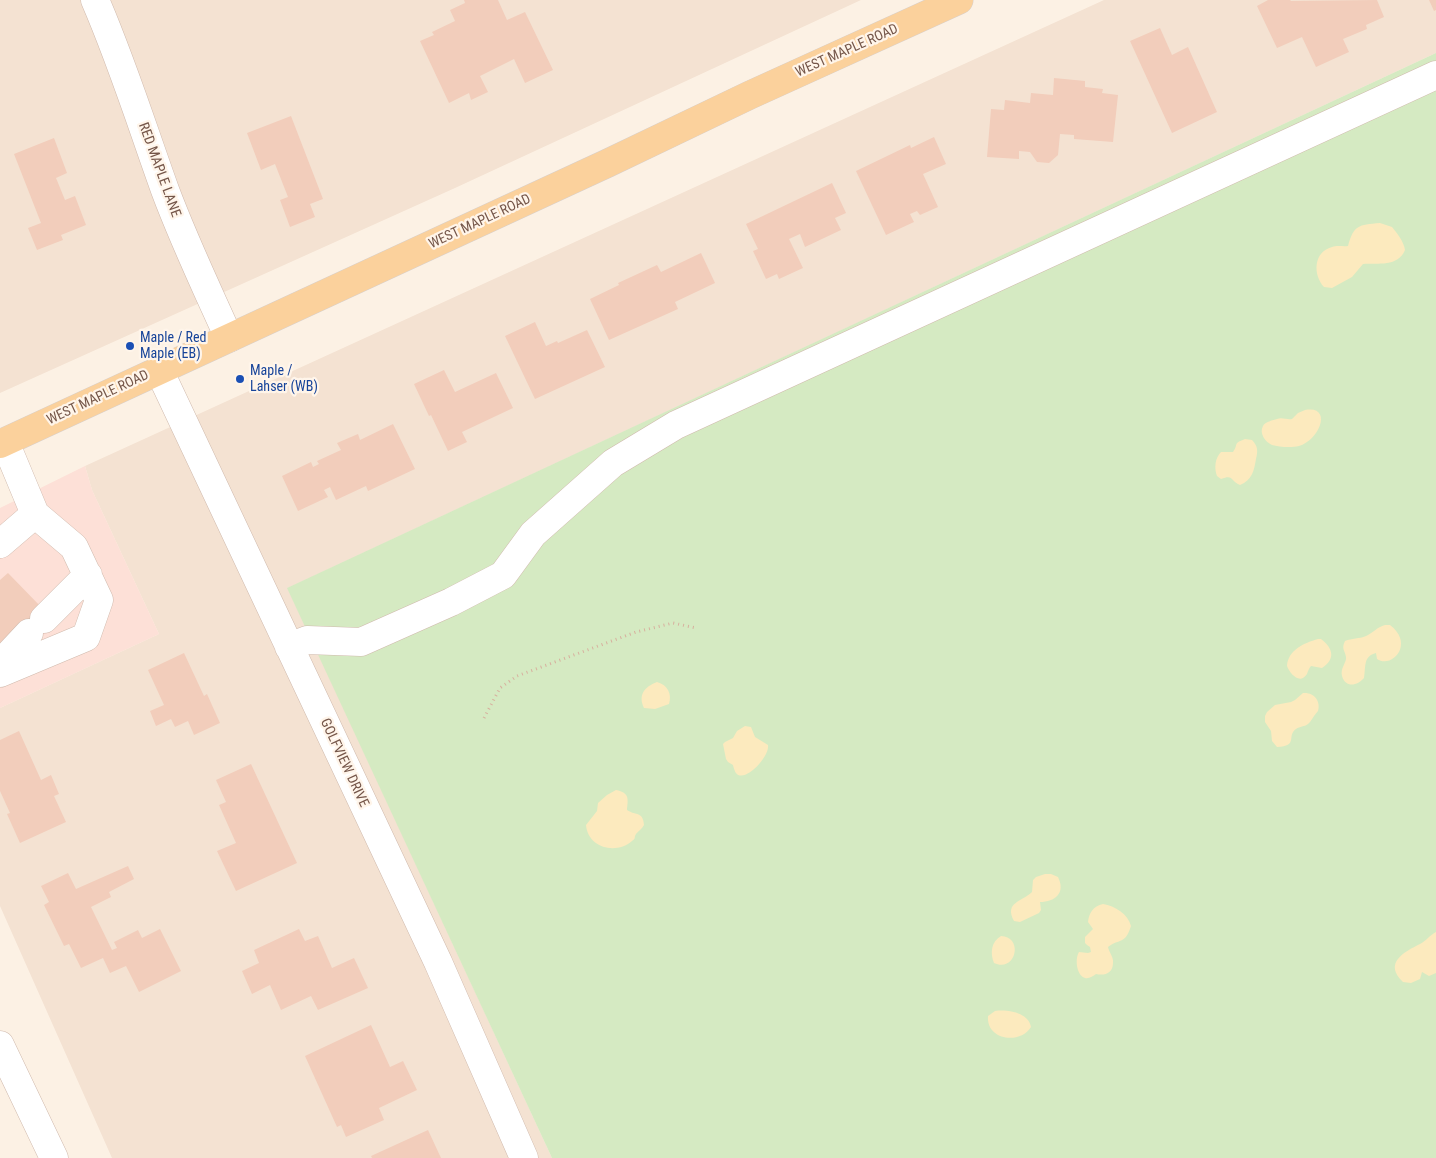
<!DOCTYPE html>
<html>
<head>
<meta charset="utf-8">
<style>
  body { margin:0 }
  canvas { display:block; background:#fcf1e4 }
</style>
</head>
<body>
<canvas width="1436" height="1158"></canvas>
<script>
const ctx = document.querySelector('canvas').getContext('2d');
ctx.lineJoin = 'round';
function fill(path, color) { ctx.fillStyle = color; ctx.fill(path, 'evenodd'); }
function stroke(path, color, width, dash) { ctx.strokeStyle = color; ctx.lineWidth = width; ctx.lineCap = dash ? 'butt' : 'round'; ctx.setLineDash(dash || []); ctx.stroke(path); }
function drawText(font, color, halo, rows, align = 'center') {
  ctx.font = font + ' "Roboto Condensed",sans-serif'; ctx.lineWidth = 4.5; ctx.setLineDash([]); ctx.textBaseline = 'middle'; ctx.strokeStyle = halo; ctx.fillStyle = color; for (const [text, x, y, turn = 0] of rows) {
    ctx.save(); ctx.translate(x, y); ctx.rotate((+turn || 0) * Math.PI / 180); ctx.textAlign = isNaN(turn) ? turn : align; if (halo) ctx.strokeText(text, 0, 0); ctx.fillText(text, 0, 0); ctx.restore();
  }
}
fill(new Path2D(`
  M0,0H861L455,188L0,393Z
  M1104,0H1436V53L288,588L552,1158H112L0,906V708L159,634L92,490L85,466Z`), '#f4e2d2');
fill(new Path2D(`
  M85,466L92,490L159,634L0,708V508Z`), '#fde0d7');
fill(new Path2D(`
  M1436,53V1158H552L287,588Z`), '#d5eac2');
fill(new Path2D(`
  M1380,223L1392,227C1397,233 1404,242 1405,250C1398,267 1378,263 1363,264L1352,277L1332,288L1324,287C1313,275 1313,252 1332,247C1338,245 1343,247 1348,246C1354,225 1358,225 1380,223Z
  M1305,410C1333,405 1320,440 1299,446C1291,448 1279,447 1272,445C1265,442 1259,433 1263,426C1265,422 1273,420 1277,419C1282,417 1287,420 1292,419L1298,413Z
  M1245,439L1252,440C1258,446 1258,451 1256,459C1254,471 1252,480 1240,485C1230,481 1234,474 1221,479L1217,476C1214,468 1215,458 1221,452H1233C1239,444 1232,444 1245,439Z
  M1385,625H1390C1415,644 1392,669 1377,659L1376,653C1363,656 1366,667 1364,678C1358,685 1346,689 1342,676C1340,668 1347,662 1346,657C1345,650 1341,649 1345,641C1352,638 1359,639 1366,636C1373,633 1377,627 1385,625Z
  M1318,639H1321C1333,648 1336,659 1322,668L1311,666C1309,668 1308,671 1307,674C1300,685 1290,674 1287,666C1288,650 1304,643 1318,639Z
  M657,682C668,685 672,694 669,704L655,709L644,708C638,695 644,687 657,682Z
  M1303,693C1314,692 1321,701 1318,711C1314,715 1311,722 1308,724C1304,727 1300,726 1296,729C1286,736 1299,746 1277,747L1272,741L1271,731L1265,722V716L1267,712L1275,705L1291,702L1295,700Z
  M745,726L751,727L755,737L768,745C770,757 744,784 736,773C735,772 733,766 733,765L728,762L726,759L723,744L725,742L733,738L737,731Z
  M616,790C630,793 628,799 627,810C636,816 643,811 644,825C642,829 638,831 636,834C633,839 637,837 632,841C616,855 588,848 586,825L597,811L598,803L607,795Z
  M1045,874H1051L1058,877C1066,893 1055,902 1040,902L1041,910L1039,913L1020,922L1014,921C1004,902 1022,902 1032,892L1033,880L1036,877Z
  M1103,904C1115,906 1128,914 1131,926C1125,945 1120,938 1108,947C1109,952 1114,958 1113,963C1113,973 1105,976 1096,974C1093,976 1089,979 1085,978C1076,975 1075,958 1079,952L1088,953L1091,952L1090,947L1087,945L1085,943V937L1093,929L1088,922C1089,913 1093,906 1103,904Z
  M1436,932V973L1429,976L1422,972L1420,979L1411,983L1403,982C1383,963 1404,952 1420,944C1426,941 1430,935 1436,932Z
  M1001,936C1024,937 1016,973 994,963C990,953 991,942 1001,936Z
  M995,1011C1008,1009 1029,1013 1031,1027C1020,1045 986,1040 988,1016Z`), '#fceabe');
fill(new Path2D(`
  M464,0H498L507,20L525,12L553,70L525,83L514,59L480,76L488,92L471,100L469,93L449,103L420,41L434,35L432,32L455,21L450,10L465,3Z
  M1268,0H1290L1291,1L1377,0L1384,17L1366,25L1367,29L1343,39L1349,52L1316,67L1302,37L1277,48L1257,6Z
  M1429,0H1436V10L1434,11Z
  M1160,28L1172,55L1188,47L1217,112L1172,133L1130,41Z
  M1054,78L1085,81V87L1103,89L1102,93L1118,95L1113,142L1074,139V135L1060,134L1058,155L1049,163L1037,162L1030,152L1019,151V159L987,157L991,109L1004,110L1005,100L1030,103L1031,93L1053,95Z
  M291,116L323,199L310,204L315,217L290,227L280,200L288,197L275,164L261,170L247,133Z
  M934,137L946,164L923,174L938,207L920,215L917,211L910,214L914,222L886,235L856,171L910,145L911,148Z
  M54,138L67,173L56,178L65,200L75,196L86,225L61,235L63,240L37,250L28,228L41,223L14,154Z
  M832,183L846,213L835,218L841,230L805,247L800,234L789,239L803,268L779,279L777,274L766,279L753,251L758,249L746,224Z
  M701,253L715,283L675,302L678,309L609,340L590,299L619,285L618,283L657,265L661,272Z
  M535,322L546,346L557,341L558,343L587,330L605,367L535,399L505,336Z
  M444,370L455,392L496,373L513,408L462,432L467,442L448,451L431,415L429,416L414,384Z
  M393,424L415,469L368,491L366,486L336,500L330,487L324,490L328,497L298,511L282,476L311,462L313,467L319,464L317,461L341,450L337,443L358,434L360,440Z
  M8,573L42,608L49,624L0,646V580Z
  M184,653L204,696L207,694L220,723L194,735L188,721L175,727L171,719L156,726L150,711L164,705L148,670Z
  M19,731L41,780L51,775L59,794L54,796L66,822L20,843L7,814L10,813L0,791V740Z
  M251,764L297,863L236,891L217,851L236,843L219,805L226,802L216,780Z
  M128,866L134,879L109,892L111,897L91,907L112,950L117,948L114,942L138,930L142,938L160,929L181,971L139,992L126,966L110,973L103,958L81,968L69,944L64,946L44,905L49,902L41,886L68,873L76,889Z
  M299,929L305,941L318,936L332,968L354,958L368,988L318,1010L311,996L281,1010L270,985L252,994L242,971L259,963L254,950Z
  M371,1025L390,1067L403,1061L417,1090L379,1108L384,1120L346,1137L341,1125L337,1127L305,1056Z
  M428,1130L441,1158H372L371,1156Z`), '#f2cdbb');
const minor = new Path2D(`
  M95,0C122,62 142,126 165,190C184,241 207,289 229,338
  M159,370L438,962L524,1158
  M0,544L35,514
  M44,619L88,575
  M289,647L307,640L361,642L451,602L503,575L533,534L613,463L676,425L1436,75
  M0,664L29,633
  M0,673L86,637L99,600L74,547L35,514L5,442
  M0,1045L54,1158`);
const major = new Path2D(`
  M0,444L608,163L750,95L959,0`);
stroke(minor, '#d0baad', 29);
stroke(major, '#d8d0cc', 29);
stroke(new Path2D(`
  M484,718L500,688L517,676L636,632L673,623L696,628`), '#d7b09e', 3, [1, 4]);
stroke(minor, '#fff', 28);
stroke(major, '#fbd19c', 28);
for (const [x, y, r, color] of [
  [130,346,5,"#1a4fb4"],
  [240,379,5,"#1a4fb4"]
]) { const dot = new Path2D(); dot.arc(x, y, r, 0, 2 * Math.PI); ctx.fillStyle = color; ctx.fill(dot); stroke(dot, '#fff5ea', 2); }
drawText('14px', '#755649', '#fff5ea', [
  ["WEST MAPLE ROAD",847,51,-24],
  ["RED MAPLE LANE",159,170,70],
  ["WEST MAPLE ROAD",480,222,-25],
  ["WEST MAPLE ROAD",98,398,-25],
  ["GOLFVIEW DRIVE",344,763,65]
]);
drawText('14px', '#164399', '#fff5ea', [
  ["Maple / Red",140,338],
  ["Maple (EB)",140,354],
  ["Maple /",250,371],
  ["Lahser (WB)",250,387]
], 'left');
</script>
</body>
</html>
